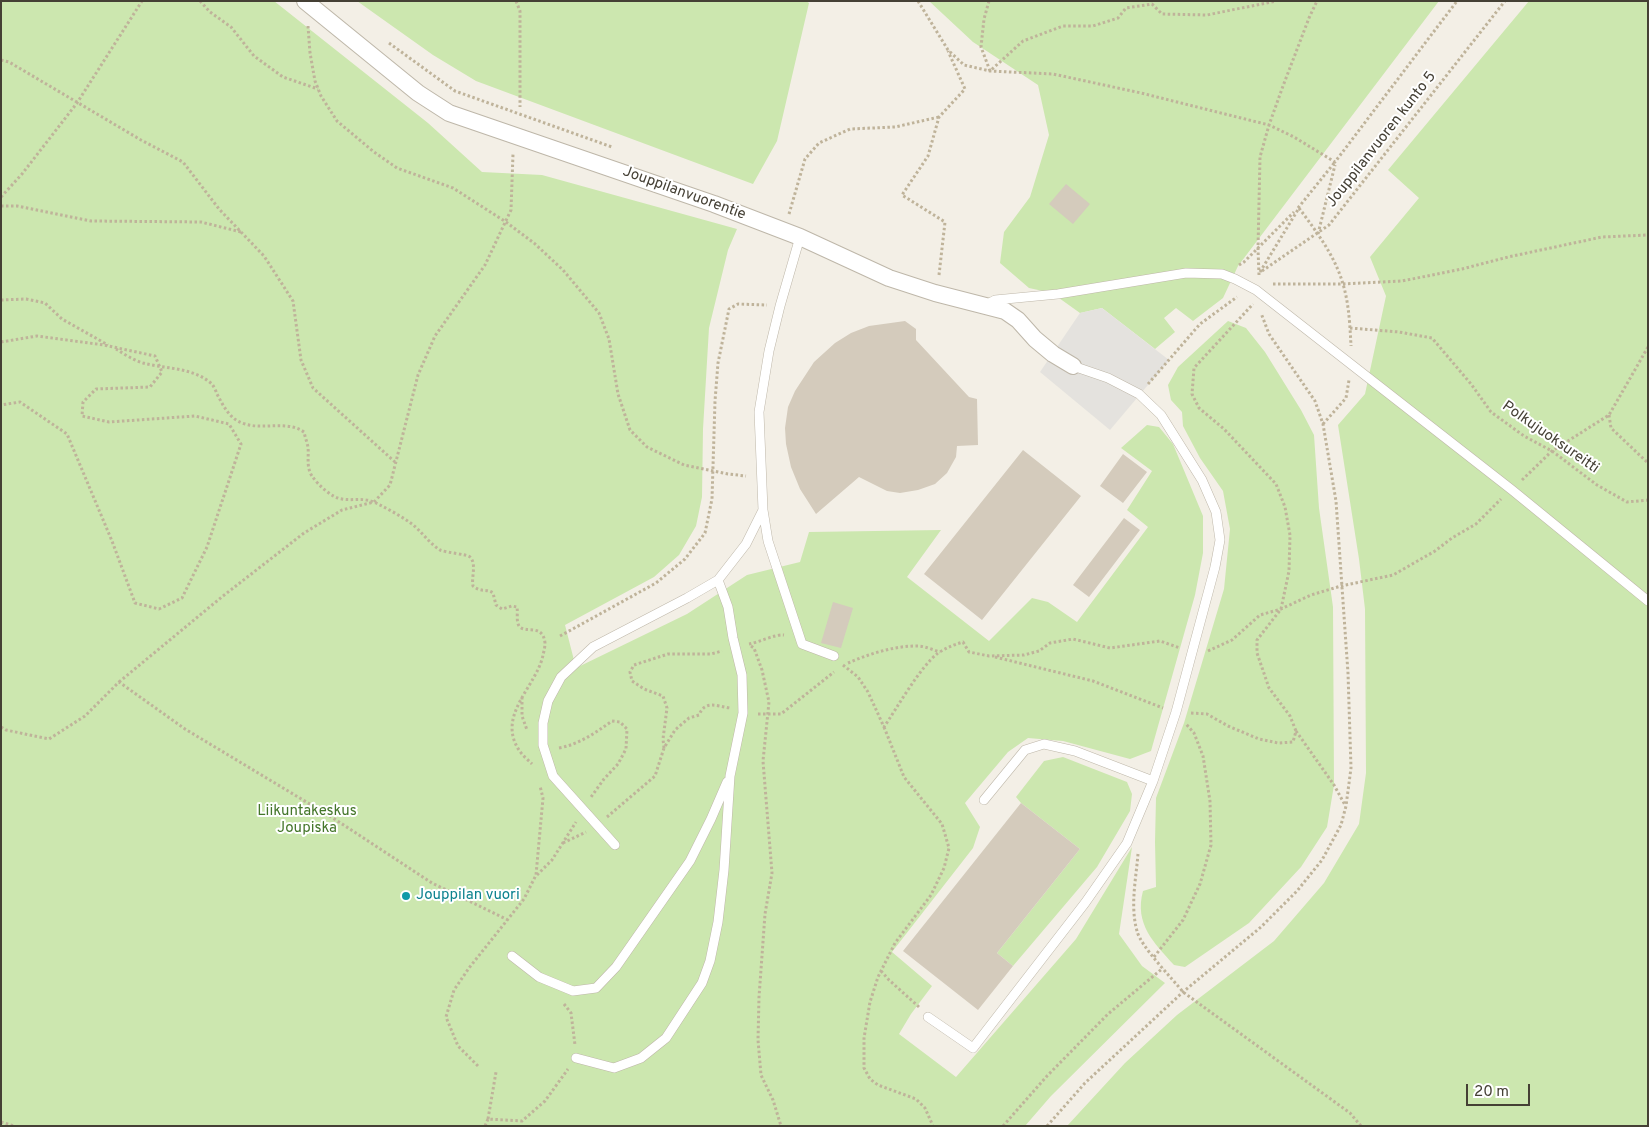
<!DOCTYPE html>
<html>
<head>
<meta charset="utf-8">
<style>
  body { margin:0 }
  #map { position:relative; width:1649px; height:1127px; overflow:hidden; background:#f3efe6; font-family:Overpass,sans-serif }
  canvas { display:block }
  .frame { position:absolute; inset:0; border:2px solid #454035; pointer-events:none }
  .scale { position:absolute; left:1466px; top:1084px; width:64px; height:22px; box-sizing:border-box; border:2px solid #454035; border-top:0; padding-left:6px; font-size:15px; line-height:18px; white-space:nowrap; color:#454035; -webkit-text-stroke:4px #fff; paint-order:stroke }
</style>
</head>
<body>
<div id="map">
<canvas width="1649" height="1127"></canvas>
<div class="frame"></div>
<div class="scale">20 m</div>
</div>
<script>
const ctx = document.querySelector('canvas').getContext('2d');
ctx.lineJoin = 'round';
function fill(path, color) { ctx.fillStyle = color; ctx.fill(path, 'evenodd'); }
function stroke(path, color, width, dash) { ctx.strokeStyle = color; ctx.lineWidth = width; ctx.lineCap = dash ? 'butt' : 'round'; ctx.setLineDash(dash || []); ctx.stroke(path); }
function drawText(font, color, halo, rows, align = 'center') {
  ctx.font = font + ' Overpass,sans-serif'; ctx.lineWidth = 4; ctx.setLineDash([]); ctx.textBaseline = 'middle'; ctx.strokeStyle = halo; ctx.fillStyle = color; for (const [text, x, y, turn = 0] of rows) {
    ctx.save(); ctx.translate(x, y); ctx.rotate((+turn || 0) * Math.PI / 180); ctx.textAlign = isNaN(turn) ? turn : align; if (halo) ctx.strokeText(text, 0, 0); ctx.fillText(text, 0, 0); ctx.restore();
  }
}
fill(new Path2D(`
  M1,1H274L428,123L482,172L542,175L737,229L728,250L709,328L703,429L702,497L696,526L679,555L654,577L565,625L576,668L687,614L747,575L800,562L809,532L941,530L907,577L989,641L1032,598L1048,602L1077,622L1148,527L1127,510L1152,471L1121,448L1147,425L1159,427L1173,444L1203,516V553L1195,595L1151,751L1130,759L1063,741L1028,738L1008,752L965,803L980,827L973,848L892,952L932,986L911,1014L899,1034L956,1077L1076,939L1132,847L1119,934L1142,966L1165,983L1051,1096L1025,1126H1Z
  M357,1H806L809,3L777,141L753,184L476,81L433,55Z
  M929,1H1439L1238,266L1223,298L1193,321L1176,308L1164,318L1175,332L1155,349L1102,308L1080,313L1052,293L1029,288L1000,263L1004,232L1030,197L1049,135L1038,85L973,42Z
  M1529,1H1648V1126H1067L1125,1063L1177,1015L1274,941L1324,883L1359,824L1366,773L1365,609L1359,559L1338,425L1365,394L1386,296L1370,257L1419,198L1388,170Z
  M1228,321L1246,328L1265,352L1301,410L1314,435L1319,508L1333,607L1334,785L1327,827L1301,867L1249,923L1185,967L1174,965C1154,943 1134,924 1143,891L1156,887L1155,842L1156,798L1184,723L1224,589L1230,529L1223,491L1200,458L1183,426L1182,412L1171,400L1168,385L1178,367Z
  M1063,757L1127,782L1132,794L1130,811L1097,867L1013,966L997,953L1080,849L1021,803L1016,797L1044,761Z`), '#cce7af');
fill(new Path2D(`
  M1102,308L1169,360L1110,430L1040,372L1080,313Z`), '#e4e2de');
fill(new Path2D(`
  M1066,184L1090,204L1073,224L1049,204Z
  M905,321L916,329V340L969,397L977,399L978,445L957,446L956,457L947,473L935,484L918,490L900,493L887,491L859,477L816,514L800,489L791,467L786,444L785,428L788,407L795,391L814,362L835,343L851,333L869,326Z
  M1023,450L1081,496L982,620L924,574Z
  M1123,454L1147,472L1123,503L1100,486Z
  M1124,518L1140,530L1089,597L1073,585Z
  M833,602L853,608L841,648L821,643Z
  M1021,803L1080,849L997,953L1013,966L978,1010L903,951Z`), '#d4cbbc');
const service = new Path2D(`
  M986,305L995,300L1058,294L1186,273L1222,274L1235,279L1256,290L1512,490L1648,601
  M763,510L768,541L802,644L834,656
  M984,800L1025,750L1044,744L1075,751L1153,781
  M615,845L553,776L543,745V723L548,701L561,677L593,647L687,598L718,580L746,544L763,510L759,412L769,351L780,306L800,237
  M512,956L539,977L573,991L596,988L616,967L690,861L711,819L727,782
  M928,1017L973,1048L1085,903L1127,843L1153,781L1176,712L1215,567L1220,540L1216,512L1202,480L1161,415L1139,394L1108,378L1073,366
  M576,1058L614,1068L641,1058L666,1038L702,983L710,961L718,922L724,870L730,776L743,713L742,675L733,638L728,607L718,580`);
const minor = new Path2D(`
  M305,1L418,93L449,113L714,204L800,237L889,278L935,293L1005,311L1018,320L1035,339L1053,354L1073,366`);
stroke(service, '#beb7a9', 10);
stroke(minor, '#beb7a9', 18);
stroke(new Path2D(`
  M200,1L210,12L231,27L254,56L283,77L318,89
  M516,1L520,11V107
  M918,1L948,50L964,65L990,71L1053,74L1141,93L1269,125L1294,137L1335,162L1457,1
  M989,1L984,19L981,47L990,71L1023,41L1063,26H1093L1118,18L1126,8L1152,4L1162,14L1207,15L1276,1
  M308,26L310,53L315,81L321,96L337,121L374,152L397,168L453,188L506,222L534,243L563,270L599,313L609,339L618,394L630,430L647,447L684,465L728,474L746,476
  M389,43L455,91L612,147
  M1,60L9,62L141,140L183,162L219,209L264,256L293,301L301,360L313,388L395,462
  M1,197L22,174L77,103L142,1
  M1,206H17L91,221L201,222L241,232
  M1298,208L1335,162
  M789,214L805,159L819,143L850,129L895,127L939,117
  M1318,234L1335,165
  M1239,265L1244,262L1294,212
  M1262,271L1329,225L1505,1
  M1260,272L1299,208C1316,231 1335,256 1343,284C1349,304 1350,326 1351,346
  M939,275L945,222L902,195L928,156L939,117L965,89L948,51
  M1259,275L1258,249L1260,157L1269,125L1283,86L1309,18L1317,1
  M1273,284H1343L1402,281L1462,269L1508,257L1602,237L1648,235
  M1,300L26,299L45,303L62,319L108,345
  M1350,328L1399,332L1432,338L1471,384L1491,412L1524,436L1552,451L1597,485L1627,502L1648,500
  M1,342L37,336L104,345L155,356L162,372L150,387L96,389L83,402L82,416L109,422L195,416L229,424L241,444L207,547L182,598L159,609L135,603L112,541L67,434L20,402L1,405
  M116,349C124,354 133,360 143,363C165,369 193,367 212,384C214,387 216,391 217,394C224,407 230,420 245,424C264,430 287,420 304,432C305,437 307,442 308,447C309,457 306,467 312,476C318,485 332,498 342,499C354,501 364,497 376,503C388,509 401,516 412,524C422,532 429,543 440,550C448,553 466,554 470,557C477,564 471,578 473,586C482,593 486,588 493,593L496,605L502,609L512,606L517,607C518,613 516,621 519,626C525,634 543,623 545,643C545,647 544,651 543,655C537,686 496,715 519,750C522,755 528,760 532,764
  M1148,384L1200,324L1237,297
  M1609,415L1611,428L1648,463
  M1323,424L1346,398L1349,380
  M1522,480L1552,451L1609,415L1648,347
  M560,636L656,583L685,559L705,533L712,499L715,401L718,363L729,309L738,304L767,305
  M749,644C760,642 775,634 784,635
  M751,646L754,648L762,670L769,702L763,761L772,873L765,914L759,997L758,1040L761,1075L773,1100L781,1126
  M1208,651L1232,640L1260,615L1281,609L1311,595L1341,586L1393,575L1435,551L1452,538L1476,524L1501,499
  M995,657L1093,681L1163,708
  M848,663C869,654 893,646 917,646C925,646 933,650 940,652
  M843,665L858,677L868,692L884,727C897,708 920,667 938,653C946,648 953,645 963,642L969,652L989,656L1024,655L1039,651L1050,643L1073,639L1110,648L1160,641L1180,648
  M119,682L223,596L304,533L342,510L374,502L390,485L418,375L435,336L485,265L511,210L513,154
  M522,697V716L527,730
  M1191,713L1207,714L1228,726L1259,739L1278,743L1293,742L1296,731L1290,716L1269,688L1257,653V640L1281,609L1289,571L1290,535L1285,507L1276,484L1224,429L1199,408L1192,394L1194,368L1253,304
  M758,714H781L834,672
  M1,727L6,730L49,739L85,716L119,682L185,729L333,818L432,883L508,920
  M884,727L904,777L942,824L949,848L944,868L931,895L895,943L878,977L870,1002L864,1038V1068L870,1079L878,1085L916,1099L925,1108L933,1126
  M1296,731L1334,785L1345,805
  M559,748C580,744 595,733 612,721L620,722L627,729L626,749L618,764L604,779L591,797
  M664,748L663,739L667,708L663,696L644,689L632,681L630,672L634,665L668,654H711L722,651
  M607,817L655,776L664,748L675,730L689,718L699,715C705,700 717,706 730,708
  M563,843L586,832
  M1138,854C1136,879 1130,906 1137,931C1141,947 1172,978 1183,992L1350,1113L1361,1126
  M537,875L552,860L576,822
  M1154,957L1183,920L1200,884L1211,845L1210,801L1203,756L1194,733L1186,724
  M881,971L889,980L919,1007
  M564,1004L571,1013L575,1045
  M478,1066L458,1046L446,1017L454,990L469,968L524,899L536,875L543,798L540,786
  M488,1119L496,1072
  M1,1122L14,1126
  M485,1126L488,1119L522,1121L545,1101L568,1069
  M1003,1126L1047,1076L1108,1014L1163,968
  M1047,1126L1085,1083L1183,992L1261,927L1297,891L1322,860L1341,825L1346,806L1351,768L1348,673L1336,501L1323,424L1315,401L1269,334L1261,313`), '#bfb39a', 3, [2.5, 2.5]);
stroke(service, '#fff', 9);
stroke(minor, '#fff', 16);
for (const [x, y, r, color] of [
  [406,896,5,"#0f9aa8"]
]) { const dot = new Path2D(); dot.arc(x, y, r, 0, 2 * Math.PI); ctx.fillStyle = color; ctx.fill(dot); stroke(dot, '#fff', 2); }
drawText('15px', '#454035', '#fff', [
  ["Jouppilanvuoren kunto 5",1382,140,-52],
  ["Jouppilanvuorentie",684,194,20],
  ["Polkujuoksureitti",1550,438,35]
]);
drawText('15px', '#44762a', '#fff', [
  ["Liikuntakeskus",307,812],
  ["Joupiska",307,829]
]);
drawText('15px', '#0d838f', '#fff', [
  ["Jouppilan vuori",416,896]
], 'left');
</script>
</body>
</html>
